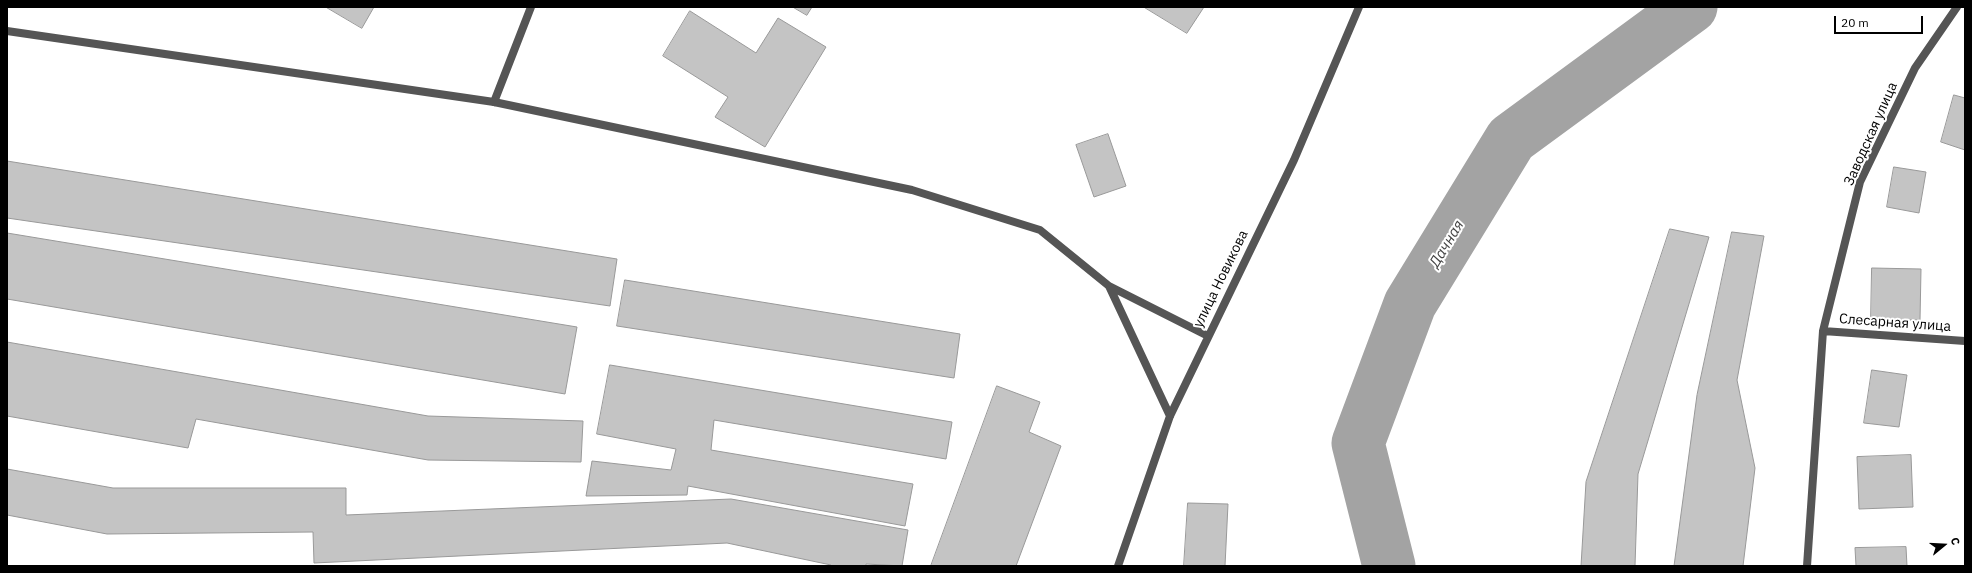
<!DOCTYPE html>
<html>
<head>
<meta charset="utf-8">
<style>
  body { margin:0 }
  #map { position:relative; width:1972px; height:573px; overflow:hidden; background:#fff; font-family:"IBM Plex Sans",sans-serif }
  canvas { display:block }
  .frame { position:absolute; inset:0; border:8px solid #000; pointer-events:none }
  .north { position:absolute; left:1924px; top:525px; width:40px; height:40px; -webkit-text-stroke:3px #fff; paint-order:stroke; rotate:72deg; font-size:11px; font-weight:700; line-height:16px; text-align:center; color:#000 }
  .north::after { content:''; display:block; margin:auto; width:14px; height:18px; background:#000; clip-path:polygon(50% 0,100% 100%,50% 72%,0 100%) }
  .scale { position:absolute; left:1834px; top:16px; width:89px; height:18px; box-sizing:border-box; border:2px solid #000; border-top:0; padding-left:5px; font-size:12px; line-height:14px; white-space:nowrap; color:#000; -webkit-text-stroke:3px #fff; paint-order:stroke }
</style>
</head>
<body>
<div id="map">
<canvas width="1972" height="573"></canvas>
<div class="frame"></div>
<div class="north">С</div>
<div class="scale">20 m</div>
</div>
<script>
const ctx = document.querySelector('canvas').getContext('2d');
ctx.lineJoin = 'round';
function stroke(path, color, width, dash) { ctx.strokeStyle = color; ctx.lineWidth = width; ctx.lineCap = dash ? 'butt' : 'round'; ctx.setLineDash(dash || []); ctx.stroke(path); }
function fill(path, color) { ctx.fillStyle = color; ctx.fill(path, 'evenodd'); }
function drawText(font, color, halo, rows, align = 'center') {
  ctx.font = font + ' "IBM Plex Sans",sans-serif'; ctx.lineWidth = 4; ctx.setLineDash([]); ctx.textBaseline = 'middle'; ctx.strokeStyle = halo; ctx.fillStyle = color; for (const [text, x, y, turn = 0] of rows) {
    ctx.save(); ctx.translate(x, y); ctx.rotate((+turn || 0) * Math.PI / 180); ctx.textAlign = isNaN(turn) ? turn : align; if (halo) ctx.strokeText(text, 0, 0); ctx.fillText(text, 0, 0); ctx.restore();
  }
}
stroke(new Path2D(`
  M1389,566L1358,443L1410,304L1511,139L1691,7`), '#a3a3a3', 53);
const building = new Path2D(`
  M326,7H374L362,28Z
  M793,7H812L807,15Z
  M1144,7H1204L1187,33Z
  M690,11L756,53L778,18L826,47L765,147L715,117L728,97L663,56Z
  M1954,95L1965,98V150L1941,142Z
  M1108,134L1126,186L1094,197L1076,145Z
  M7,161L617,259L610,306L7,218Z
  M1894,167L1926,172L1919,213L1887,207Z
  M1670,229L1709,237L1638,474L1635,566H1581L1586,482Z
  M1732,232L1764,236L1737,380L1755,468L1743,566H1674L1697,395Z
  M7,233L577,327L565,394L7,299Z
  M1872,268L1921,269L1920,320H1871Z
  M625,280L960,334L954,378L617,326Z
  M7,342L428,416L583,421L581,462L428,460L196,419L188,448L7,416Z
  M610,365L952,422L946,459L714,420L711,450L913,484L905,526L688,486L687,495L586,496L592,461L671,470L676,449L597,434Z
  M1872,370L1907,375L1899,427L1864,423Z
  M997,386L1040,402L1029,432L1061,446L1016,566H931Z
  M1911,455L1913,507L1859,509L1857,457Z
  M7,469L113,488H346V515L731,499L908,530L902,566L866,564V566H831V565L727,543L314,563L313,532L107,534L7,515Z
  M1188,503L1228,504L1225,566H1184Z
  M1906,547L1907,566H1856L1855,548Z`);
fill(building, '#c4c4c4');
stroke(building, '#999', 1);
stroke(new Path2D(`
  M494,102L531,7`), '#555', 8);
stroke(new Path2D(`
  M7,31L494,102L912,190L1040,230L1109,286L1170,416
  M1109,286L1208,336
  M1823,331L1965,341
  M1118,566L1170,416L1294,160L1359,7
  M1807,566L1823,331L1860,182L1915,68L1957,7`), '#555', 8);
drawText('14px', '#000', '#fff', [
  ["Заводская улица",1871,134,-66],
  ["улица Новикова",1221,279,-64],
  ["Слесарная улица",1895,323,4]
]);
drawText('italic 15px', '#444', '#fff', [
  ["Дачная",1447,244,-59]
]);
</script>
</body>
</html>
